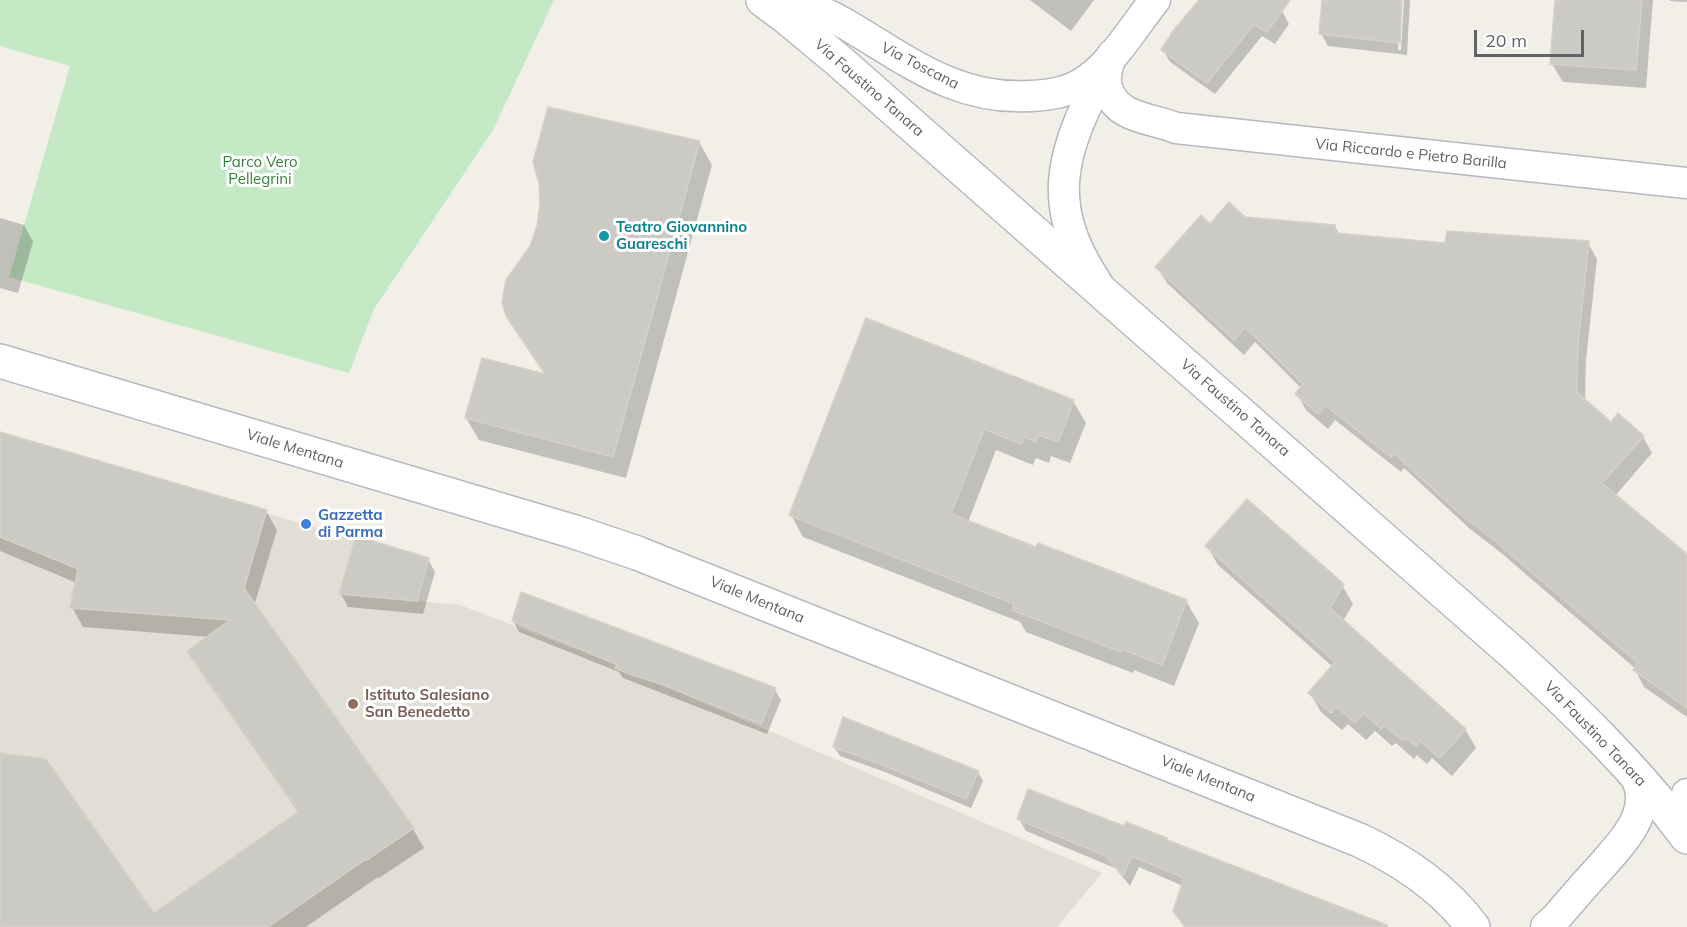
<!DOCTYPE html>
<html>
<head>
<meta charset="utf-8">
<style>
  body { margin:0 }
  #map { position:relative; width:1687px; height:927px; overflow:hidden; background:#f1efe8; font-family:Mulish,sans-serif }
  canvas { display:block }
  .scale { position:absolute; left:1474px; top:30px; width:110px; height:27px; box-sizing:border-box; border:3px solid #5f6368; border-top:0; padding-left:8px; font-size:18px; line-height:21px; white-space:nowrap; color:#5f6368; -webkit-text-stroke:4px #fff; paint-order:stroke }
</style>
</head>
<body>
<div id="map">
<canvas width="1687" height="927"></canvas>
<div class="scale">20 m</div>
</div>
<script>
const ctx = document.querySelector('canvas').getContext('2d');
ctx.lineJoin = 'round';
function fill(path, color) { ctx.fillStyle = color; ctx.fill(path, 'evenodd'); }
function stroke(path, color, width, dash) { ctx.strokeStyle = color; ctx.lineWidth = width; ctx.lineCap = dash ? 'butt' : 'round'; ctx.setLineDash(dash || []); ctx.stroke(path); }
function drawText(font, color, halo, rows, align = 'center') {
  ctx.font = font + ' Mulish,sans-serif'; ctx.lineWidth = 6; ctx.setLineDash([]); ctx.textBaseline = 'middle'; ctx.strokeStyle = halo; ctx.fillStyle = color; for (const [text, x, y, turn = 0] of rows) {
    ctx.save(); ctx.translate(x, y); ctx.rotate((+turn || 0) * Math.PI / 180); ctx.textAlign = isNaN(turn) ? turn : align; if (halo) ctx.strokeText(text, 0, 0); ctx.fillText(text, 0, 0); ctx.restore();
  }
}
fill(new Path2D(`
  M266,513L355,539L340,594L460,605L591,655L1102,873L1057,927H0V850L13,755L0,753V537Z`), '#e1ded6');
fill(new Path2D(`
  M0,0H554L493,130L374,309L349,373L9,277L70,66L0,46Z`), '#c5e8c5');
fill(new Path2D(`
  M1030,0H1094L1071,31Z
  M1201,0H1266L1282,11L1289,24L1275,44L1262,36L1215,94L1170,62L1163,50Z
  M1323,0H1401L1398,50H1401L1404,0H1410L1407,55L1328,46L1321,33Z
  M1557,0H1653L1646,88L1563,82L1552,64Z
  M1670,0H1687V2L1670,1Z
  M699,142L712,165L626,478L479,440L466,418L546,376L508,316Z
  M0,218L24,225L33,242L18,293L0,288Z
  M1245,219L1335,226L1339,234L1447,244L1588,243L1597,259L1586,360L1585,402L1611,424L1643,437L1652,453L1615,496L1687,588V717L1644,687L1635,670L1636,669L1500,552L1470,529L1404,468L1401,472L1335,420L1328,429L1306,410L1297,394L1301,388L1255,342L1244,355L1167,283L1157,267L1210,226Z
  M866,320L1073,401L1086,423L1070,463L1051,456L1049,463L1036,458L1033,465L996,450L968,522L1186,601L1199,623L1174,686L1134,670L1133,673L1026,632L1020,622L803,537L791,515Z
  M0,434L266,511L277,530L254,606L413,829L424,848L379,878L378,877L306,927H0V755L153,915L299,813L200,671L189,652L210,637L83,627L72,607L77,583L0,551Z
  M357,538L428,559L435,572L423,614L348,607L341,594Z
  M1207,546L1342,585L1353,604L1343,621L1465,729L1476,748L1452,776L1432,758L1427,764L1417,755L1414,759L1396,743L1392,746L1375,731L1366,740L1348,724L1342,730L1321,712L1310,693L1333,667L1218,565Z
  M513,621L775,690L781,700L767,734L623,678L619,672L519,632Z
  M834,747L978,772L983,781L971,808L885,772L840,756Z
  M1019,819L1168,842L1387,927H1185L1175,911L1183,886L1139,867L1130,886L1115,868L1026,831Z`), '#0003');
const building = new Path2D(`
  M1199,0H1290L1267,32L1254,24L1207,83L1161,50L1173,31Z
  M1322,0H1402L1400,43L1319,34Z
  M1555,0H1642L1636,70L1550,64Z
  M548,107L700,141L613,457L465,418L482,358L545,374L506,316L502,302L506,280L530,246L537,226L540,204L539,183L533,162Z
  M1229,202L1245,217L1335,225V233L1445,243L1447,231L1589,241L1578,343L1577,392L1611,422L1618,413L1644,436L1602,483L1687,554V708L1633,670L1638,663L1489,536L1459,513L1394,453L1391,457L1325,405L1318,414L1295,394L1303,384L1245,327L1234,340L1155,267L1201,215L1210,224Z
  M866,318L1074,400L1058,442L1039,435L1036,442L1024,437L1021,444L984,429L951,514L1036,547L1038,543L1187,600L1162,665L1122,649L1121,652L1012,610L1014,604L789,515Z
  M0,432L267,510L244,588L414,828L367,860L366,859L268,927H0V753L46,759L154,913L299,811L187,651L230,620L70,608L78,569L0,537Z
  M1247,499L1344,584L1330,608L1466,729L1440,758L1420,741L1416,746L1406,738L1403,741L1384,725L1381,729L1364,713L1355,723L1336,706L1331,713L1308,693L1335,662L1205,546Z
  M356,536L429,558L417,601L339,594Z
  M521,592L776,688L761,724L664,685L629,674L615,668L617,664L512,621Z
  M843,717L979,771L966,799L878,763L833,747Z
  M1028,789L1124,826L1126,822L1167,838V840L1387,925V927H1185L1173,911L1184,878L1132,856L1123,876L1106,856L1017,819Z`);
fill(building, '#cccac5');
stroke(building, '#d6d1c6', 1.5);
const minor = new Path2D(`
  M794,0C809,7 826,13 840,21C904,57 953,101 1031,96C1051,95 1070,92 1087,80C1113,62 1135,25 1155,0
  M1112,55C1107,66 1103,78 1108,91C1119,119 1152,118 1176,128L1687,183
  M1097,283C1042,201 1063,149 1105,68
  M1687,794L1683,822L1687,835
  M1546,927L1556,918C1570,902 1584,885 1599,869C1623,841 1659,808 1631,769`);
const secondary = new Path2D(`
  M763,0L786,17L839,61L1514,654C1576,711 1636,769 1687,837
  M0,361L575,532L637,553L1359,840C1402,860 1444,888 1473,927`);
stroke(minor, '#b5b8bc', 33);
stroke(secondary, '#b6babf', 36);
stroke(minor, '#fff', 30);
stroke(secondary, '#fff', 33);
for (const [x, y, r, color] of [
  [604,236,6,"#0f9aa8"],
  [306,524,6,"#3f7fe0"],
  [353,704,6,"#8d6e63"]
]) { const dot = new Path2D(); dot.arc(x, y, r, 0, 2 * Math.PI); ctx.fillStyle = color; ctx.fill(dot); stroke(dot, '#fff', 2); }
drawText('15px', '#5f6368', '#fff', [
  ["Via Toscana",920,66,27],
  ["Via Faustino Tanara",869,88,41],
  ["Via Riccardo e Pietro Barilla",1411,154,6],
  ["Via Faustino Tanara",1235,408,41],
  ["Viale Mentana",295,449,17],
  ["Viale Mentana",757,600,22],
  ["Via Faustino Tanara",1595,734,46],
  ["Viale Mentana",1208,779,22]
]);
drawText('15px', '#348238', '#fff', [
  ["Parco Vero",260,162],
  ["Pellegrini",260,179]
]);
drawText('bold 15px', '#0d838f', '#fff', [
  ["Teatro Giovannino",616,227],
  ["Guareschi",616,244]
], 'left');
drawText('bold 15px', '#366cbe', '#fff', [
  ["Gazzetta",318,515],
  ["di Parma",318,532]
], 'left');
drawText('bold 15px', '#785e54', '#fff', [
  ["Istituto Salesiano",365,695],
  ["San Benedetto",365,712]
], 'left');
</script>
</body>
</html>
